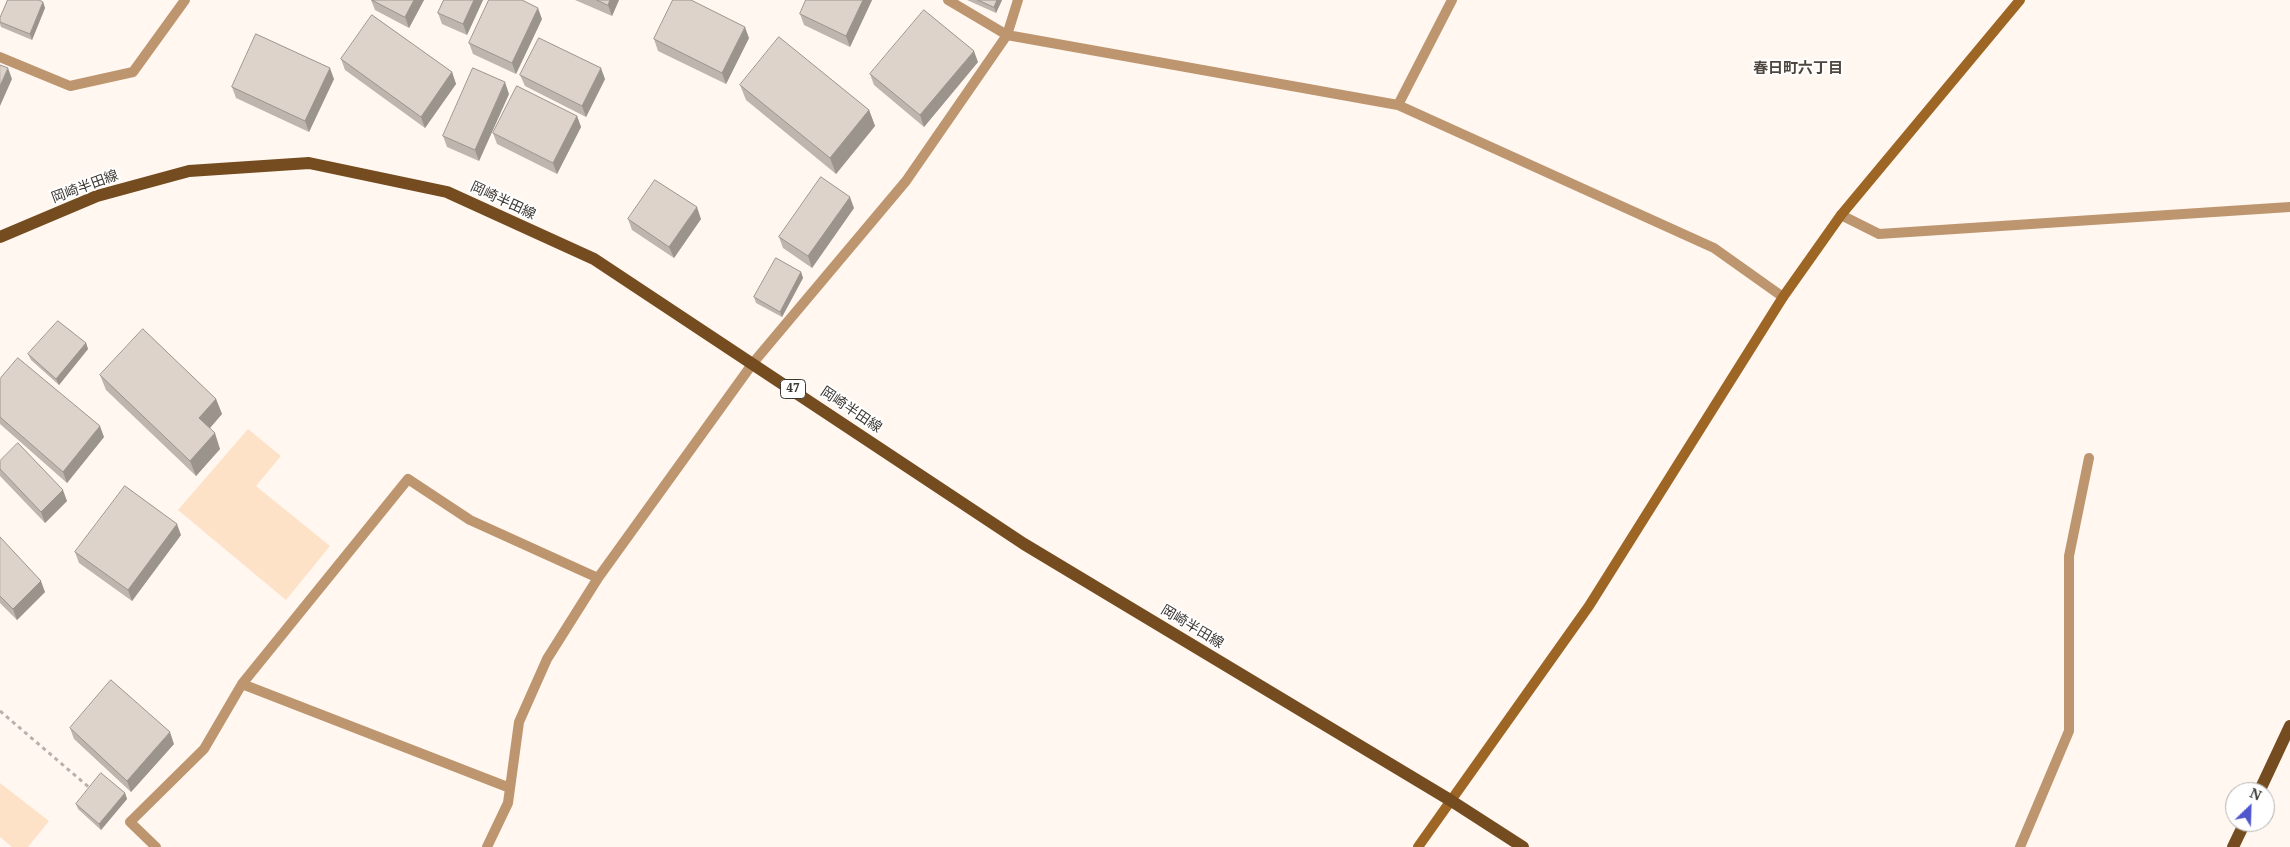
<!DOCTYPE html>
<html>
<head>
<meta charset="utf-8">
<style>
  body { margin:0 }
  #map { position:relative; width:2290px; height:847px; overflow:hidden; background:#fff7f0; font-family:"Noto Serif",serif }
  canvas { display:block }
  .north { position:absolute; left:2225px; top:782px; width:50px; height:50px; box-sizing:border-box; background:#fff; border:1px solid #b1afad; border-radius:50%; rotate:24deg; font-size:14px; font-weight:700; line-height:20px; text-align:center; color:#3b3733 }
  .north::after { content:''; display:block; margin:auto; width:18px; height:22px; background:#5056cd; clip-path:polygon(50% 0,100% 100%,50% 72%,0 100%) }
</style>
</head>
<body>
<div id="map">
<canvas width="2290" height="847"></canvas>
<div class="north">N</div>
</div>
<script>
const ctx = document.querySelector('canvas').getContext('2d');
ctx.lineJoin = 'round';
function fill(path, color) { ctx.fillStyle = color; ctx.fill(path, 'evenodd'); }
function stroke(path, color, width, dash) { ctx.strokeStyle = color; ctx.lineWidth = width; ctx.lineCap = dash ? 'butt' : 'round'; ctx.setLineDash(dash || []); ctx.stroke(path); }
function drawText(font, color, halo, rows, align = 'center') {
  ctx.font = font + ' "Noto Serif","Noto Sans JP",serif'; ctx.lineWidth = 4; ctx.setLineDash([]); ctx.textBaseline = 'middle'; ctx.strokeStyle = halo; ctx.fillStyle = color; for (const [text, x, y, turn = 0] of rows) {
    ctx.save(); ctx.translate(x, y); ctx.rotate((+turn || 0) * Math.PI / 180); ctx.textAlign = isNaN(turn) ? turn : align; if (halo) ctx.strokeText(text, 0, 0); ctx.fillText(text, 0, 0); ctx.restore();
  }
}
fill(new Path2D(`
  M248,429L281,456L256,486L330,546L286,600L178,510Z
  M0,783L49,821L28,847H12L0,837Z`), '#fee2c7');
stroke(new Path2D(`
  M0,711L91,789`), '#b8b1ac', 3, [4, 4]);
stroke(new Path2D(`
  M948,0L1007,35L1398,105L1714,248L1783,297
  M0,57L70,86L133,72L185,0
  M1398,105L1452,0
  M1841,215L1879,234L2290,207
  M242,684L510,788
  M156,847L130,822L204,749L242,684L408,479L470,520L598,578
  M487,847L508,803L519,722L547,659L598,578L753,363L906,181L1007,35L1018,0
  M2020,847L2069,731V556L2089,458`), '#bd9670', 10);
stroke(new Path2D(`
  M1418,847L1589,606L1783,297L1841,215L2020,0`), '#9e6625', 10);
stroke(new Path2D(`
  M0,237L97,196L189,171L309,163L447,192L594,259L1024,544L1450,800L1523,847
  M2259,792L2290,726
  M2233,847L2245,822`), '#744c20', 12);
fill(new Path2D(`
  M371,0H424L409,28L375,10Z
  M444,0H483L467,35L442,24L438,13Z
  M575,0H619L612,16Z
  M872,0L850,47L804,25L800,14Z
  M967,0H1002L996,13Z
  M43,2L45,8L32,40L1,27L0,24V18Z
  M542,19L516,74L473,54L469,43Z
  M749,38L726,84L658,51L654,39Z
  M341,59L452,72L456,84L425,128L345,70Z
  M978,62L924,127L874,85L870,74Z
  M520,75L605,79L586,117L525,86Z
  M334,79L309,132L236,98L232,87Z
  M740,85L869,110L875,126L836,174L746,100Z
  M509,94L479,161L447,147L443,136Z
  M577,116L581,127L557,174L497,144L493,133Z
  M854,208L812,268L783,248L779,237Z
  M628,219H701L674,258L632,230Z
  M801,272L803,278L782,317L756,303L754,297Z
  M86,343L88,349L59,385L31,360L28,354Z
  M100,375L216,399L222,414L209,428L220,449L196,476L106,390Z
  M0,379L104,437L67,483L0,424Z
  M0,461L67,501L45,523L0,476Z
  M181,535L132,601L79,563L75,552Z
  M0,537L45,592L17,620L0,603Z
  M70,728L174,744L131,792L74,739Z
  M125,793L127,799L101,830L78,809L76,804Z`), '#beb5ae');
fill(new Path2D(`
  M414,0H424L409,28L405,17Z
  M474,0H483L467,35L463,24Z
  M610,0H619L612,16L608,5Z
  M863,0H872L850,47L846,36Z
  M997,0H1002L996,13L994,7Z
  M43,2L45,8L32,40L30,34Z
  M538,8L542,19L516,74L512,63Z
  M745,27L749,38L726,84L722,73Z
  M974,51L978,62L924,127L920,115Z
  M8,68L12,79L0,106V86Z
  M330,68L334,79L309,132L305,121Z
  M601,68L605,79L586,117L582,106Z
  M452,72L456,84L425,128L421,117Z
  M505,82L509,94L479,161L475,150Z
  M869,110L875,126L836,174L830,158Z
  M577,116L581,127L557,174L553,163Z
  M850,197L854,208L812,268L808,256Z
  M697,207L701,219L674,258L669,247Z
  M801,272L803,278L782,317L780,312Z
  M86,343L88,349L59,385L56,379Z
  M216,399L222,414L205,434L199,418Z
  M100,426L104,437L67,483L63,472Z
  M215,433L220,449L196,476L190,461Z
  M63,490L67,501L45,523L41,512Z
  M177,524L181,535L132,601L128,590Z
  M41,581L45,592L17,620L13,609Z
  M170,732L174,744L131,792L127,781Z
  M125,793L127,799L101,830L99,824Z`), '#9b948d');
const building = new Path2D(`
  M8,0H39L43,2L30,34L0,22V18Z
  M372,0H414L405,17Z
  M444,0H474L463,24L438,13Z
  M489,0H522L538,8L512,63L469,43Z
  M597,0H610L608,5Z
  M673,0H691L745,27L722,73L654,39Z
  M806,0H863L846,36L800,14Z
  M978,0H997L994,7Z
  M924,10L974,51L920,115L870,74Z
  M372,15L452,72L421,117L341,59Z
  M256,34L330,68L305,121L232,87Z
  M779,37L869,110L830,158L740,85Z
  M539,38L601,68L582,106L520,75Z
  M0,65L8,68L0,86Z
  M473,68L505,82L475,150L443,136Z
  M517,86L577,116L553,163L493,133Z
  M821,177L850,197L808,256L779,237Z
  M655,180L697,207L669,247L628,219Z
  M776,258L801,272L780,312L754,297Z
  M58,321L86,343L56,379L28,354Z
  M143,329L216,399L199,418L215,433L190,461L100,375Z
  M18,358L100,426L63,472L0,417V379Z
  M18,443L63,490L41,512L0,469V461Z
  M125,486L177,524L128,590L75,552Z
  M0,537L41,581L13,609L0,596Z
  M111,680L170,732L127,781L70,728Z
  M101,773L125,793L99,824L76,804Z`);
fill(building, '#ddd3ca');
stroke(building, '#9b948d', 1);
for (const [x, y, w] of [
  [793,389,25]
]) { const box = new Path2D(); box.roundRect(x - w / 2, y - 9.5, w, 19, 4); ctx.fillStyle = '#fff'; ctx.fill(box); stroke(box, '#3b3733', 1); }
drawText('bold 12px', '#3b3733', null, [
  ["47",793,389]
]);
drawText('14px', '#3b3733', '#fff', [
  ["岡崎半田線",85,187,-20],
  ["岡崎半田線",503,201,25],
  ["岡崎半田線",851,410,34],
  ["岡崎半田線",1192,627,31]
]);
drawText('bold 15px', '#4f473f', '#fff', [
  ["春日町六丁目",1798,69]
]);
</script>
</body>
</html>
